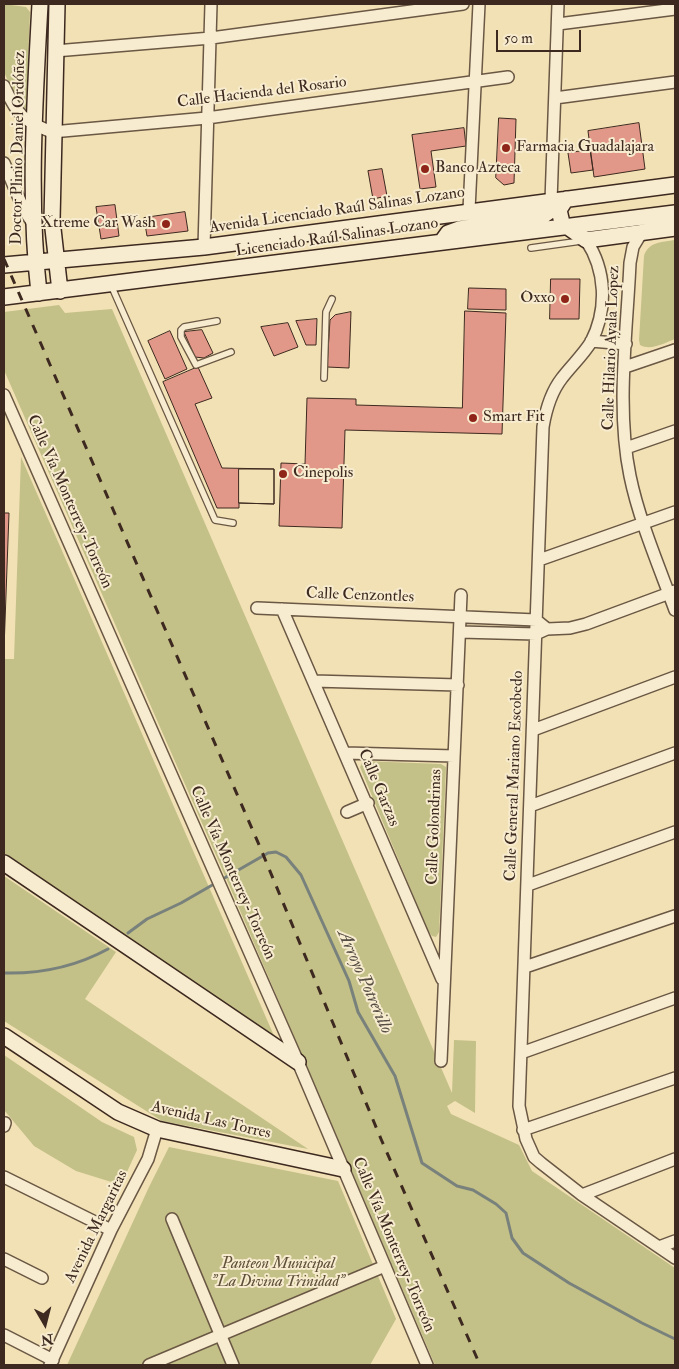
<!DOCTYPE html>
<html>
<head>
<meta charset="utf-8">
<style>
  body { margin:0 }
  #map { position:relative; width:679px; height:1369px; overflow:hidden; background:#f2e1b5; font-family:"IM FELL Double Pica",serif }
  canvas { display:block }
  .frame { position:absolute; inset:0; border:5px solid #3d291f; pointer-events:none }
  .north { position:absolute; left:20px; top:1299px; width:50px; height:50px; -webkit-text-stroke:4px #f7eccf; paint-order:stroke; rotate:172deg; font-size:14px; font-weight:700; line-height:20px; text-align:center; color:#3d291f }
  .north::after { content:''; display:block; margin:auto; width:18px; height:22px; background:#3d291f; clip-path:polygon(50% 0,100% 100%,50% 72%,0 100%) }
  .scale { position:absolute; left:496px; top:30px; width:85px; height:22px; box-sizing:border-box; border:2px solid #3d291f; border-top:0; padding-left:6px; font-size:15px; line-height:18px; white-space:nowrap; color:#3d291f; -webkit-text-stroke:4px #f7eccf; paint-order:stroke }
</style>
</head>
<body>
<div id="map">
<canvas width="679" height="1369"></canvas>
<div class="frame"></div>
<div class="north">N</div>
<div class="scale">50 m</div>
</div>
<script>
const ctx = document.querySelector('canvas').getContext('2d');
ctx.lineJoin = 'round';
function fill(path, color) { ctx.fillStyle = color; ctx.fill(path, 'evenodd'); }
function stroke(path, color, width, dash) { ctx.strokeStyle = color; ctx.lineWidth = width; ctx.lineCap = dash ? 'butt' : 'round'; ctx.setLineDash(dash || []); ctx.stroke(path); }
function drawText(font, color, halo, rows, align = 'center') {
  ctx.font = font + ' "IM FELL Double Pica",serif'; ctx.lineWidth = 4; ctx.setLineDash([]); ctx.textBaseline = 'middle'; ctx.strokeStyle = halo; ctx.fillStyle = color; for (const [text, x, y, turn = 0] of rows) {
    ctx.save(); ctx.translate(x, y); ctx.rotate((+turn || 0) * Math.PI / 180); ctx.textAlign = isNaN(turn) ? turn : align; if (halo) ctx.strokeText(text, 0, 0); ctx.fillText(text, 0, 0); ctx.restore();
  }
}
fill(new Path2D(`
  M4,4L26,7L30,12L26,114L23,115L4,72Z
  M675,240V339C664,343 651,351 640,345L639,340L644,256C648,242 662,242 675,240Z
  M59,305L65,313L112,309L452,1093L454,1040L476,1041L475,1113L455,1101L447,1106L451,1114L519,1145L532,1171L675,1268V1365H435L229,885L4,370V312Z
  M21,457L275,1038L4,854V659H14Z
  M363,761L441,764L446,767L439,932L436,937L432,936L428,931L360,767Z
  M4,876L116,952L85,999L308,1149L162,1121L4,1021Z
  M4,1055L102,1122L134,1137L137,1150L121,1185L76,1171L34,1146L4,1110Z
  M169,1147L338,1181L396,1319L370,1365H67L149,1187Z`), '#c3c088');
stroke(new Path2D(`
  M128,933L147,919L181,903L268,853L276,852L286,857L301,875L349,981L358,1012L395,1076L422,1163L457,1186L473,1190L496,1204L506,1213L512,1238L523,1253L569,1283L642,1323L675,1339
  M4,973C41,974 75,967 108,949`), '#78817b', 3);
const building = new Path2D(`
  M499,118L516,119L514,183L504,185L496,178Z
  M639,123L645,169L594,177L588,131Z
  M464,128L466,146L431,151L436,187L420,189L412,135Z
  M590,150L593,170L571,173L568,153Z
  M382,169L387,196L373,199L368,171Z
  M115,205L119,236L101,239L96,207Z
  M185,212L188,231L147,236L144,218Z
  M551,279H580L579,319H550Z
  M469,288L506,289V310L468,309Z
  M465,311L506,313L502,434L345,430L342,528L279,526L281,463L305,464L307,398L356,399V405L462,408Z
  M351,312L349,368L327,367L330,320L335,315Z
  M317,319L316,345H306L296,321Z
  M288,323L298,347L274,356L261,327Z
  M202,330L213,353L204,358L195,357L184,332Z
  M170,331L187,369L165,379L148,341Z
  M198,367L212,398L195,404L222,468L274,469V504L239,503V508H217L163,382Z
  M239,469H274V504L239,503Z
  M4,513H9L4,649Z`);
fill(building, '#e29888');
stroke(building, '#3d291f', 1);
const lane = new Path2D(`
  M531,248L581,241
  M111,285L215,520L233,523
  M217,321L184,327L181,330V337L196,365L231,352
  M324,378L326,312L332,299`);
const street = new Path2D(`
  M558,24L675,9
  M55,51L211,38L463,4
  M4,86C17,115 23,121 52,132L207,118L508,77
  M555,98L675,82
  M4,163L24,210L34,225
  M551,201L558,4
  M469,210L479,4
  M642,232L633,247L630,263C627,331 616,409 630,476C639,520 660,569 675,610
  M586,240C606,270 608,309 591,342C583,355 571,366 562,378C551,392 546,409 543,427L519,1106L526,1139L534,1157L541,1163L582,1195L675,1258
  M204,247L211,4
  M591,341L626,344
  M625,367L675,350
  M4,395L298,1062L427,1365
  M626,448L675,431
  M539,560L675,512
  M257,608L536,620L547,629
  M282,609L442,979
  M460,632L536,634L547,629L570,628L586,624L675,591
  M314,681L458,685
  M533,730L675,677
  M346,753L454,756
  M530,806L675,753
  M347,812L368,803
  M528,885L675,832
  M525,967L675,916
  M521,1053L675,998
  M441,1061L461,595
  M4,1126L5,1123
  M523,1130L675,1078
  M4,1177L111,1230
  M582,1195L675,1159
  M172,1219L233,1365
  M659,1247L675,1241
  M4,1259L42,1278
  M4,1335L53,1360
  M50,1365L111,1230L148,1159L157,1129
  M149,1365L385,1266`);
const secondary = new Path2D(`
  M57,4L52,220L60,291
  M566,199L559,210L562,223L586,240L675,228
  M443,240L448,233L459,229L543,216L550,211L551,201
  M4,265L204,247L675,185
  M39,293C28,197 35,99 40,4
  M4,297L675,213
  M4,863L298,1062
  M4,1036L118,1112L157,1129L343,1169`);
stroke(lane, '#6a5744', 8);
stroke(street, '#6a5744', 14);
stroke(secondary, '#3d291f', 18);
stroke(lane, '#f7eccf', 5.5);
stroke(street, '#f7eccf', 11);
stroke(secondary, '#f7eccf', 15);
stroke(new Path2D(`
  M4,259L260,847L381,1139L480,1365`), '#3d291f', 3, [9, 9]);
for (const [x, y, r, color] of [
  [506,148,5,"#8f2418"],
  [425,169,5,"#8f2418"],
  [166,224,5,"#8f2418"],
  [565,299,5,"#8f2418"],
  [473,418,5,"#8f2418"],
  [283,474,5,"#8f2418"]
]) { const dot = new Path2D(); dot.arc(x, y, r, 0, 2 * Math.PI); ctx.fillStyle = color; ctx.fill(dot); stroke(dot, '#f7eccf', 2); }
drawText('16px', '#3d291f', '#f7eccf', [
  ["Calle Hacienda del Rosario",262,93,-7],
  ["Doctor Plinio Daniel Ordóñez",19,148,-89],
  ["Avenida Licenciado Raúl Salinas Lozano",337,211,-8],
  ["Licenciado Raúl Salinas Lozano",337,238,-8],
  ["Calle Hilario Ayala Lopez",612,348,-88],
  ["Calle Vía Monterrey-Torreón",69,502,66],
  ["Calle Cenzontles",360,596,2],
  ["Calle General Mariano Escobedo",515,776,-88],
  ["Calle Garzas",378,788,67],
  ["Calle Golondrinas",435,827,-88],
  ["Calle Vía Monterrey-Torreón",232,873,66],
  ["Avenida Las Torres",211,1121,13],
  ["Avenida Margaritas",97,1227,-64],
  ["Calle Vía Monterrey-Torreón",393,1245,67]
]);
drawText('16px', '#3d291f', '#f7eccf', [
  ["Farmacia Guadalajara",516,148],
  ["Banco Azteca",435,169],
  ["Xtreme Car Wash",156,224,"right"],
  ["Oxxo",555,299,"right"],
  ["Smart Fit",483,418],
  ["Cinepolis",293,474]
], 'left');
drawText('italic 16px', '#5e4f39', '#f7eccf', [
  ["Panteon Municipal",278,1265],
  ["\"La Divina Trinidad\"",278,1283]
]);
drawText('italic 18px', '#564e45', '#f7eccf', [
  ["Arroyo Potrerillo",364,982,66]
]);
</script>
</body>
</html>
